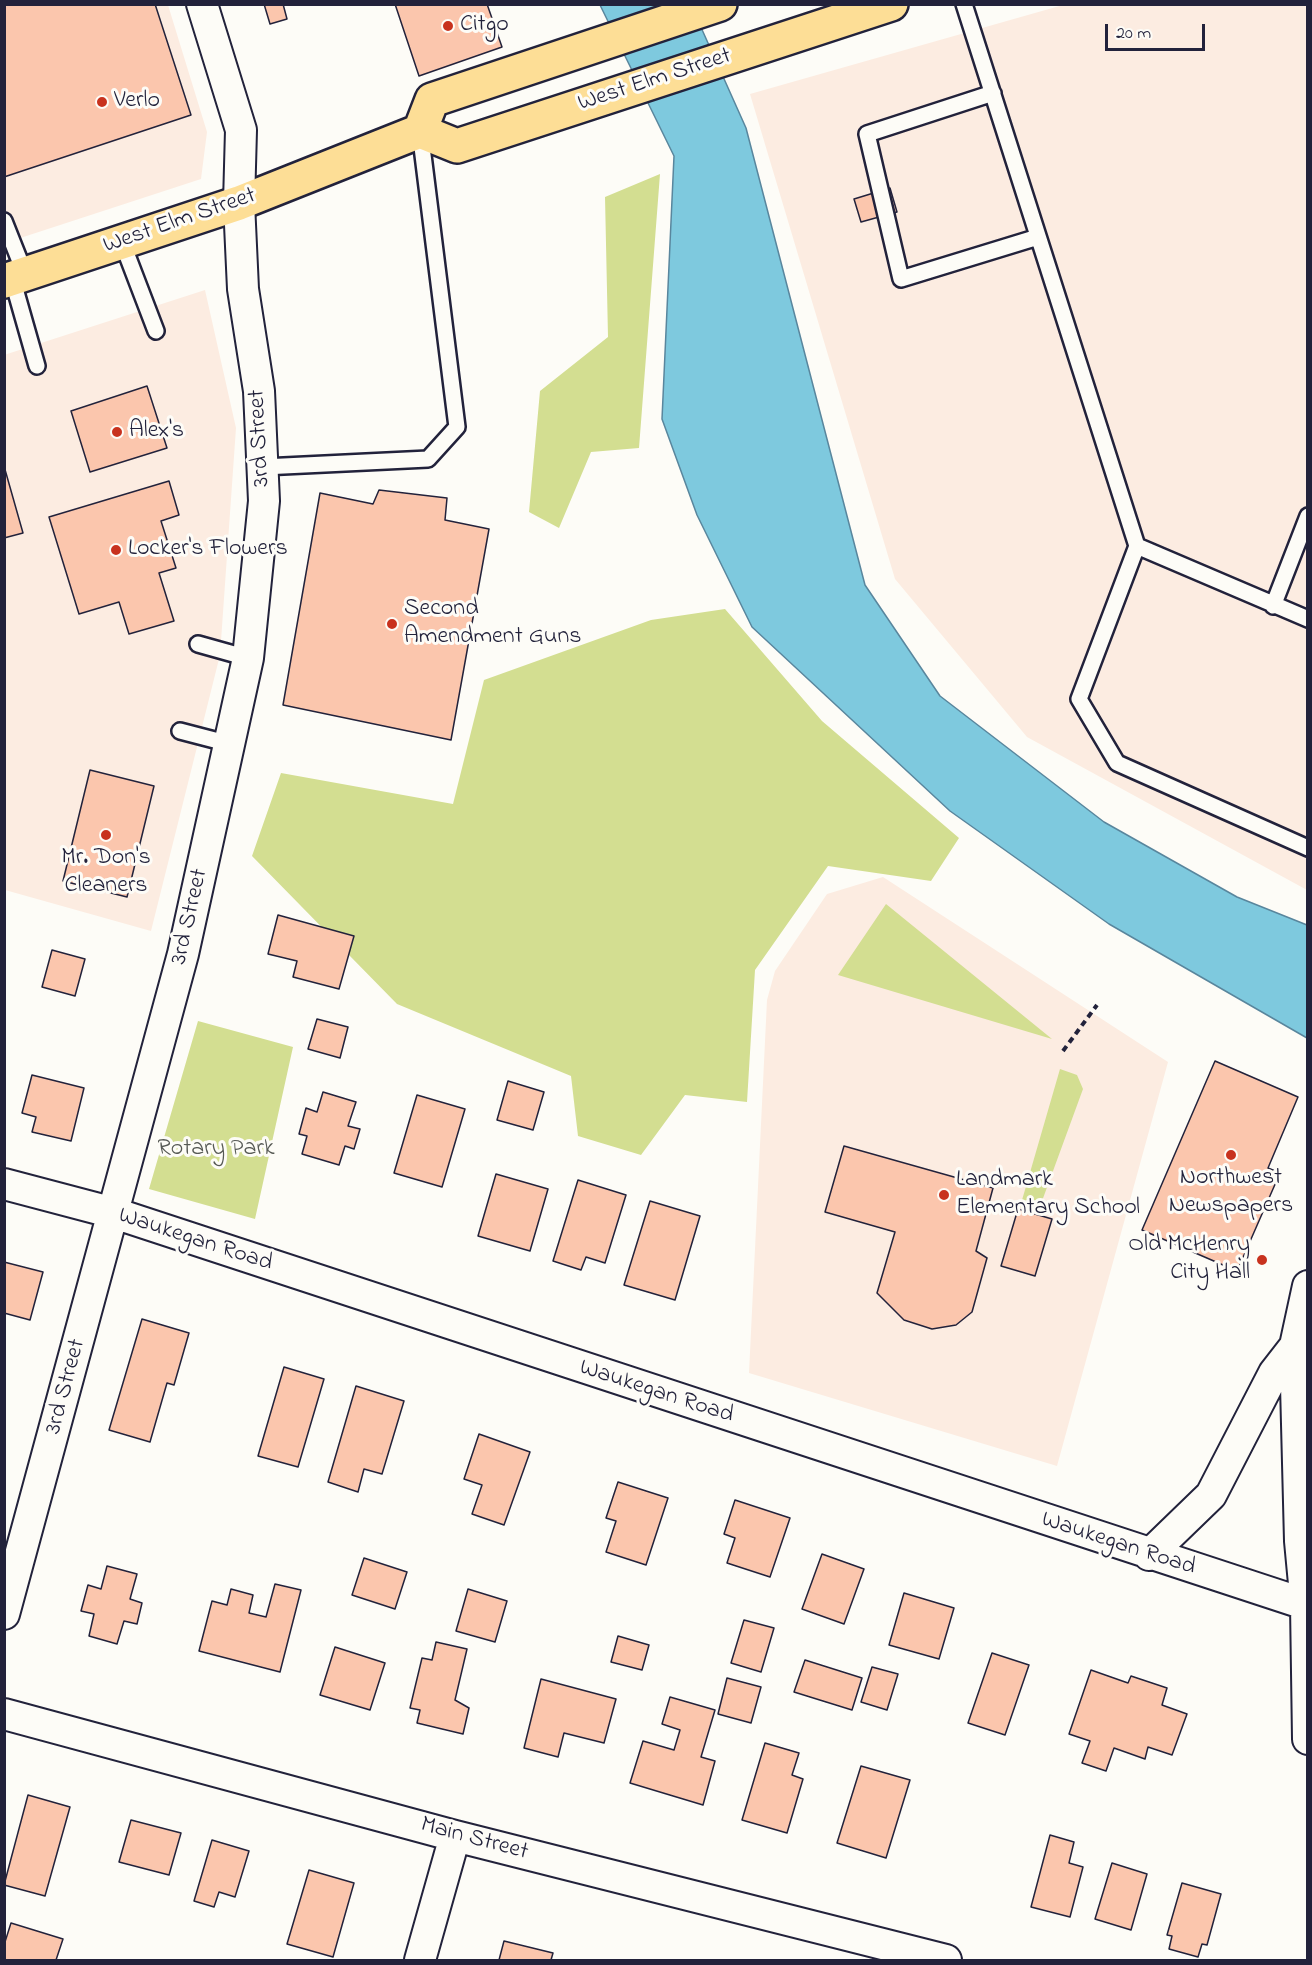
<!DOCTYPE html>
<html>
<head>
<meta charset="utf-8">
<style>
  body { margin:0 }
  #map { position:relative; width:1312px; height:1965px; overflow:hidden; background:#fdfcf7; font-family:"Indie Flower",sans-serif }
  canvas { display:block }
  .frame { position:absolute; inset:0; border:6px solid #22223b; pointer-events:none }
  .scale { position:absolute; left:1105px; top:24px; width:100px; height:27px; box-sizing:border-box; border:3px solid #22223b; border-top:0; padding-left:8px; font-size:18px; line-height:21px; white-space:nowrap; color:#22223b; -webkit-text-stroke:4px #fdfcf7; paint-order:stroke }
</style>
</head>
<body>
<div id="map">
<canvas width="1312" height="1965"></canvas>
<div class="frame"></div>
<div class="scale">20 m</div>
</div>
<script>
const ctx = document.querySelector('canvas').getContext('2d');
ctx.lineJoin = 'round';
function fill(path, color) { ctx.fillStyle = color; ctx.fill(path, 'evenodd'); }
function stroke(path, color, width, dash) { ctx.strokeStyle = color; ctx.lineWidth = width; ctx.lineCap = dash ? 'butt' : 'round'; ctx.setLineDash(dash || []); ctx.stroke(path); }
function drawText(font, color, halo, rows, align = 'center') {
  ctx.font = font + ' "Indie Flower",sans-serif'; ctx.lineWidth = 6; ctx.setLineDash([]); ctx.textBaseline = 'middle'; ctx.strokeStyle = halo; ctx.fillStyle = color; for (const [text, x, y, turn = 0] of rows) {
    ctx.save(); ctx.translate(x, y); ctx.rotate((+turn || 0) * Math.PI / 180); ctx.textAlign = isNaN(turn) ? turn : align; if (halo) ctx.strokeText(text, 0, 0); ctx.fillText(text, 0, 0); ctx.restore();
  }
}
fill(new Path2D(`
  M4,5H168L207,132L201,179L5,243Z
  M1063,5H1307V890L1027,737L895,579L750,94Z
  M205,290L236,428L220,655L151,931L5,890L4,355Z
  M883,877L1168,1062L1057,1466L749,1373L767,1000L775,971L827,894Z`), '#fcece1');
fill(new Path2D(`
  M660,174L639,448L591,452L559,528L529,512L540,391L608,337L605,197Z
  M725,609L822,721L959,838L931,881L828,866L755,970L747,1102L685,1095L641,1155L578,1136L571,1076L397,1004L252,856L281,773L453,804L484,680L651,620Z
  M886,904L1052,1039L838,975Z
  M198,1021L293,1047L255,1219L149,1189Z
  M1060,1069L1077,1075L1083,1089L1038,1212L1020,1207Z`), '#d3de91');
const water = new Path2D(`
  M600,5H691L746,128L865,585L940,696L1104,822L1237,897L1307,925V1038L1109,924L950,811L752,627L697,515L662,419L674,156Z`);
fill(water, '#7ec9de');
stroke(water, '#59869d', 1.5);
const building = new Path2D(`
  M4,4H155L191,115L4,177Z
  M264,4H283L287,19L270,24Z
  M395,4H487L502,47L419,76Z
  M890,188L897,212L861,222L854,199Z
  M147,386L167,448L90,472L71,411Z
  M4,466L23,533L4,538Z
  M169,481L179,515L161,521L176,568L159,573L174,621L129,634L119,602L79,614L49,517Z
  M379,490L447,498L445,520L489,529L451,740L283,705L320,493L373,504Z
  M90,770L154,786L127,897L63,881Z
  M278,915L354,936L339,989L293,977L297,961L268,954Z
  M52,950L85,959L75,996L42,987Z
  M317,1019L348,1027L340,1058L308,1049Z
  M1215,1061L1298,1097L1268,1168L1280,1173L1237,1271L1142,1230Z
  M32,1075L84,1088L71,1141L32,1132L36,1117L22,1113Z
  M508,1081L544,1092L533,1130L497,1120Z
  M323,1092L356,1102L348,1126L360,1129L354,1149L345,1146L339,1165L302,1154L307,1136L299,1134L306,1108L317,1112Z
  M417,1095L465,1109L442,1187L394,1173Z
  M844,1146L993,1188L976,1251L987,1258L972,1312L956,1325L932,1329L904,1320L877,1293L895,1232L825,1212Z
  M496,1174L548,1189L530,1251L478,1236Z
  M578,1180L626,1195L605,1263L586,1257L581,1270L553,1261Z
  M650,1201L700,1216L675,1300L624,1285Z
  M1018,1209L1052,1219L1035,1276L1001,1266Z
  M4,1262L43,1272L30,1320L4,1313Z
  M142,1319L189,1333L174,1385L167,1383L150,1442L109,1430Z
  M284,1367L324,1379L298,1467L258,1456Z
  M356,1386L404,1401L382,1474L364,1469L358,1492L328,1482Z
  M479,1434L530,1452L504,1525L472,1514L482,1485L464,1479Z
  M618,1482L668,1498L646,1565L606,1552L616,1521L606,1518Z
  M735,1500L790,1518L770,1577L727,1563L735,1538L724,1534Z
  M822,1554L864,1569L844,1624L802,1609Z
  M364,1558L407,1572L395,1609L352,1595Z
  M107,1566L137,1574L130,1599L142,1603L137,1624L124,1621L117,1644L89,1636L94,1614L81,1611L88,1585L101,1589Z
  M275,1584L301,1590L280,1672L199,1651L212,1601L227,1605L231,1589L253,1595L249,1613L266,1617Z
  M468,1589L507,1601L495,1642L456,1631Z
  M904,1593L954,1608L939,1659L889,1645Z
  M744,1620L774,1628L761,1672L731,1663Z
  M618,1636L649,1645L642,1670L611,1662Z
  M436,1642L467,1649L455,1700L469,1708L463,1734L417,1723L420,1710L410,1708L422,1658L432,1660Z
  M335,1647L385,1663L370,1710L320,1695Z
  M992,1653L1029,1665L1005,1735L968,1723Z
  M805,1660L862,1678L852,1710L794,1692Z
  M872,1667L898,1674L887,1710L861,1702Z
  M1091,1670L1128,1683L1131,1676L1167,1688L1162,1705L1187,1714L1172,1755L1148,1747L1145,1759L1114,1748L1106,1771L1082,1763L1090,1741L1069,1734Z
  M727,1678L761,1687L751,1723L718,1714Z
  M541,1679L616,1699L604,1743L564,1733L558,1757L524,1748Z
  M670,1697L715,1710L701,1757L715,1761L703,1805L630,1783L643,1741L674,1750L680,1730L662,1724Z
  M765,1743L799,1753L792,1775L803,1779L787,1833L742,1820Z
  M861,1766L910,1780L886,1858L837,1843Z
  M28,1795L70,1807L45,1896L4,1885Z
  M131,1820L181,1833L169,1875L119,1862Z
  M1050,1835L1074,1842L1069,1863L1083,1867L1070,1917L1031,1907Z
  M212,1840L249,1851L235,1897L219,1892L214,1907L194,1901Z
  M1112,1863L1147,1874L1131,1930L1095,1919Z
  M309,1870L354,1883L333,1957L287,1944Z
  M1182,1883L1221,1894L1207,1945L1202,1944L1198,1957L1169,1949L1172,1936L1167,1935Z
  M11,1923L63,1939L56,1960H4V1945Z
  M504,1941L553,1953L551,1960H499Z`);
fill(building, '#fbc6ad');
stroke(building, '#22223b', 1.5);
const lane = new Path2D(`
  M964,4L1137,546L1308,619
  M993,93L867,134L901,279L1038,237
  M4,221L25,274
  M122,242L156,331
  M12,278L37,366
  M263,467L428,459L457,427L420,131
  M1137,546L1079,699L1117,763L1308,848
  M1273,606L1308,516
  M198,644L248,658
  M180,731L230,744`);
const street = new Path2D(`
  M4,1184L114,1213L1308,1605
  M1308,1286L1295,1346L1300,1541L1306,1605L1308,1739
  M1149,1555L1211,1495L1274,1373L1295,1346
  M4,1614L183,954L248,658L264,501L259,391L243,289L239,203L241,130L202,4
  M4,1714L455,1836L946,1960
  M420,1960L455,1836`);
const primary = new Path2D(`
  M420,131L432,100L720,4
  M4,281L239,203L420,131L457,146L891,4`);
stroke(lane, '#22223b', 20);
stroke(street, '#22223b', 34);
stroke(primary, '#22223b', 38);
stroke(new Path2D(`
  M1063,1051L1097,1005`), '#22223b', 4, [6, 4.5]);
stroke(lane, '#fdfcf7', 15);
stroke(street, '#fdfcf7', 30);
stroke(primary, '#fdde96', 33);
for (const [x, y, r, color] of [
  [448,26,6,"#c8321e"],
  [102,102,6,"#c8321e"],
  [117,432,6,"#c8321e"],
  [116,550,6,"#c8321e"],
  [392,624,6,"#c8321e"],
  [106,835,6,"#c8321e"],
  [1231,1155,6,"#c8321e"],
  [944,1195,6,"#c8321e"],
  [1262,1260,6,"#c8321e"]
]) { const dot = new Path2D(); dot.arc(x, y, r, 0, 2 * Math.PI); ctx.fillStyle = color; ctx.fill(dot); stroke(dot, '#fdfcf7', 2); }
drawText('24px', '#22223b', '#fdfcf7', [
  ["Citgo",460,26],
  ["Verlo",114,102],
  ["Alex's",129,432],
  ["Locker's Flowers",128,550],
  ["Second",404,610],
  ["Amendment Guns",404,638],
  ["Mr. Don's",106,859,"center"],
  ["Cleaners",106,887,"center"],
  ["Northwest",1231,1179,"center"],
  ["Newspapers",1231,1207,"center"],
  ["Landmark",956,1181],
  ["Elementary School",956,1209],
  ["Old McHenry",1250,1246,"right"],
  ["City Hall",1250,1274,"right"]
], 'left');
drawText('24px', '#22223b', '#fdfcf7', [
  ["West Elm Street",655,81,-18],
  ["West Elm Street",180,222,-19],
  ["3rd Street",261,438,-93],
  ["3rd Street",191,917,-77],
  ["Waukegan Road",195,1241,18],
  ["3rd Street",67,1387,-75],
  ["Waukegan Road",656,1393,18],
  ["Waukegan Road",1118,1545,18],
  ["Main Street",474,1840,15]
]);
drawText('24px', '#575a55', '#fdfcf7', [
  ["Rotary Park",216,1150]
]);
</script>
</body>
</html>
